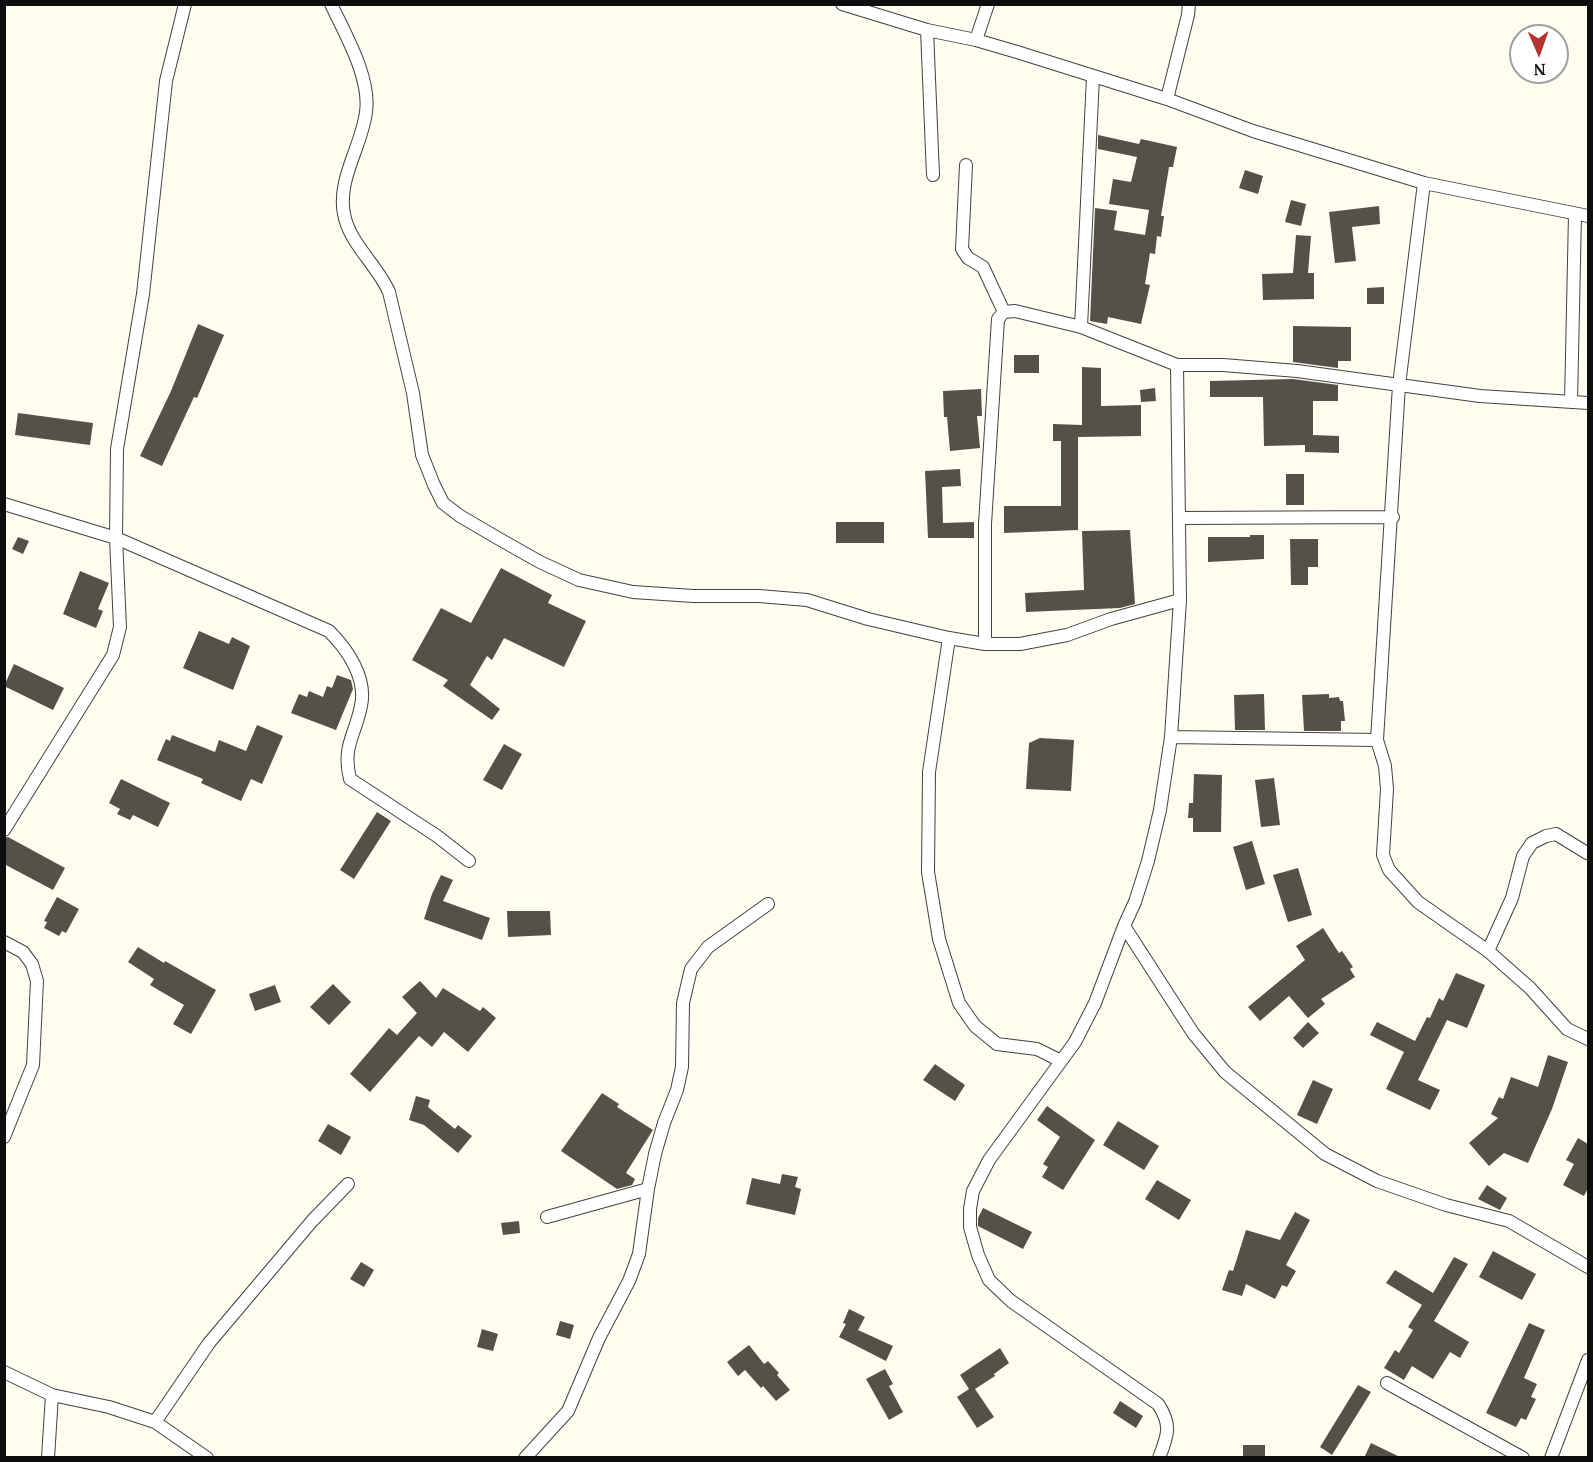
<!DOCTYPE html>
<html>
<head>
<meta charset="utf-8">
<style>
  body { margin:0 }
  #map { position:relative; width:1593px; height:1462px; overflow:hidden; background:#fefdf0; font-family:"PT Serif",serif }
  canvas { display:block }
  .frame { position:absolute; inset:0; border:6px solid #0e0e0e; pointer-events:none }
  .north { position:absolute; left:1509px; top:24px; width:60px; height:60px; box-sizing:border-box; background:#fff; border:2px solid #9f9f9f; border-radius:50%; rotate:178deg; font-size:16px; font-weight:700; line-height:24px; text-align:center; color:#0e0e0e }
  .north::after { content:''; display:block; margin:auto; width:21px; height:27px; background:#b8322d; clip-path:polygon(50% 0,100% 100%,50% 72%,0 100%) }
</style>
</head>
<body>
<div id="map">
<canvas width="1593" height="1462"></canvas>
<div class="frame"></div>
<div class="north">N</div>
</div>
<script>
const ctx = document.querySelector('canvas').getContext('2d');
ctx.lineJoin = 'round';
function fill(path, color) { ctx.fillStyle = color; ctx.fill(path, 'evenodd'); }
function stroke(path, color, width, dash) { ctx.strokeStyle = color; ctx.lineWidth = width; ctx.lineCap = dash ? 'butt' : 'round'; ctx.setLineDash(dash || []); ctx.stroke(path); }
fill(new Path2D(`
  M1098,135L1139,144L1141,139L1177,147L1173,167H1169L1161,216H1164L1161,237L1157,236L1155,254L1150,253L1145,284L1150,285L1141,324L1108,317L1107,324L1090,321L1095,208L1117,211L1114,230L1145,235L1149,210L1109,204L1113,179L1131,182L1137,157L1098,149Z
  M1245,170L1263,176L1258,194L1239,188Z
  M1291,200L1306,204L1301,226L1285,222Z
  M1379,206L1380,224L1352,227L1356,261L1335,263L1329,212Z
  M1296,235L1311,236L1308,273H1314V299L1263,300L1262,274L1293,273Z
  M1384,287V304H1367V288Z
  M198,324L224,335L197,398L194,397L162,466L140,456L171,391Z
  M1293,326L1351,327V361H1338V368L1293,362Z
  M1014,355H1039V373H1014Z
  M1082,367L1101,368V406L1141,405V436L1078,437V530L1004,533V506H1061V441H1053V424L1082,425Z
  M1293,379L1338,385V401H1313V435L1339,436V453L1305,452V445L1264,446L1263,397H1210V381Z
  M1155,388L1156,401L1141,402L1140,390Z
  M981,389L982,416H977L980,448L950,451L947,417H944L943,391Z
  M18,413L93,423L90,445L15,435Z
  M960,469L961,486L942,487L943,523L974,522V538H928L925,471Z
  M1286,474H1304V505H1286Z
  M836,522H884V543H836Z
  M1130,530L1135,604L1120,608L1026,612L1025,593L1084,590L1082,531Z
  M1250,535H1264V559L1208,562V537H1250Z
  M18,537L29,541L23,554L12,549Z
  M1290,539H1318V567H1308V585H1291Z
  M501,568L552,595L548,603L586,621L564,667L504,638L492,660L487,656L470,685L500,709L492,720L443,686L448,680L412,660L441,608L471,623Z
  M80,571L109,583L98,609L103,611L96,628L63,614Z
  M199,631L229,644L232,637L250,646L233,690L183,668Z
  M14,664L64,688L53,710L4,686Z
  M337,675L351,680L353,689L336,730L291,713L299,694L307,697L309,691L323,697L327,686L332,688Z
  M1264,694L1265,730H1235L1234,695Z
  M1329,694V698L1339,697L1340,701H1343L1345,721H1341V731H1304L1302,695Z
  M257,725L283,736L262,784L251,779L241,801L201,783L203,779L157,760L166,739L170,741L172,735L215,752L219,740L246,751Z
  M1040,738L1074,740L1071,791L1026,789L1029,743Z
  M504,744L522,754L502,790L483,780Z
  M1194,774L1222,775L1221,832H1193V818H1188L1189,803H1193Z
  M1274,778L1280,825L1261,827L1255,780Z
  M121,779L170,803L158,827L133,815L130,820L117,814L120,809L109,803Z
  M377,812L391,821L354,879L340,870Z
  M8,837L65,868L53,890L4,864V838Z
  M1252,841L1265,884L1246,890L1233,847Z
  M1298,868L1312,915L1288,922L1273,875Z
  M441,875L453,880L443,901L490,918L482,940L424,919L432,894Z
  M57,897L79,909L66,933L62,931L59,936L44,928L47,922L44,921Z
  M507,911H550L551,935L508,937Z
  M1323,928L1339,953L1342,951L1353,967L1350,969L1355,977L1321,999L1325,1004L1308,1018L1289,996L1260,1021L1248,1007L1305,960L1296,946Z
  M138,947L164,963L165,961L216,990L191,1034L173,1024L184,1005L150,985L154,979L128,962Z
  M1456,973L1485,985L1467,1028L1447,1020L1418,1080L1440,1090L1430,1110L1386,1089L1404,1052L1370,1035L1377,1022L1415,1041L1427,1017L1430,1018L1439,998L1443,1001Z
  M420,981L436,998L443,988L480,1011L483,1007L496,1018L468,1052L444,1032L432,1047L419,1036L370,1092L350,1074L389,1028L397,1035L417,1013L402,997Z
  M333,984L351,1002L329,1025L310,1007Z
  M275,985L281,1002L255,1011L249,994Z
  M1308,1022L1319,1033L1303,1048L1293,1038Z
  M1548,1055L1568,1062L1552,1109L1528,1163L1504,1153L1489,1166L1469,1143L1498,1118L1491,1114L1499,1097L1503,1099L1511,1077L1538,1087Z
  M935,1064L965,1085L955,1101L923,1080Z
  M1313,1080L1333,1089L1317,1124L1297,1115Z
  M602,1093L619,1104L617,1107L653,1130L626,1173L635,1179L632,1185L617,1189L561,1151Z
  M416,1096L430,1100L428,1107L455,1129L458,1125L472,1136L458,1153L424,1125L409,1120Z
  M1047,1106L1095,1140L1063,1190L1042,1177L1048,1167L1043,1164L1060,1137L1037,1120Z
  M1118,1121L1159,1146L1144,1170L1103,1145Z
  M328,1124L351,1137L341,1155L318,1141Z
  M1578,1138L1588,1144V1188L1584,1196L1563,1185L1574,1164L1566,1160Z
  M782,1174L798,1177L795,1187L801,1189L795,1215L746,1204L752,1178L780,1184Z
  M1157,1180L1191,1200L1179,1220L1145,1199Z
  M1487,1185L1507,1198L1500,1210L1478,1199Z
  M983,1208L1032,1232L1023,1249L978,1226V1218Z
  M1295,1212L1310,1220L1286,1265L1296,1271L1287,1287L1282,1285L1275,1299L1246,1284L1242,1296L1222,1290L1229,1270L1233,1271L1246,1230L1280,1240Z
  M519,1221L520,1233L503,1235L501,1223Z
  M1493,1251L1536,1274L1522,1300L1479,1277Z
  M1454,1257L1468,1264L1434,1321L1469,1342L1460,1358L1450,1352L1433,1379L1412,1366L1404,1380L1384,1368L1395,1350L1399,1353L1413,1330L1408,1327L1422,1305L1386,1283L1395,1270L1433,1293Z
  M361,1262L374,1270L364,1287L350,1279Z
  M849,1309L865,1317L858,1330L893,1346L886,1361L839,1337L846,1324L843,1323Z
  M560,1321L574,1325L570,1339L556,1335Z
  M1529,1323L1545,1330L1524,1378L1537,1384L1531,1397L1536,1399L1526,1420L1521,1418L1516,1427L1486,1413Z
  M482,1329L498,1334L493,1351L477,1347Z
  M749,1345L764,1364L768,1361L779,1373L777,1375L790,1390L776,1401L763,1386L761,1388L745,1370L738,1376L727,1362Z
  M1000,1348L1009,1363L994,1374L995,1376L975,1389L994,1417L977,1428L957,1397L969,1389L960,1375Z
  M885,1369L893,1384L889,1386L903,1412L889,1420L866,1379Z
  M1358,1385L1371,1392L1332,1455L1320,1447Z
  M1120,1401L1143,1416L1136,1428L1113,1413Z
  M1371,1443L1402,1458H1364Z
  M1243,1445H1265V1458H1243Z`), '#56504b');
const minor = new Path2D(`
  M331,4C345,34 371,78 366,112C362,146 337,179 344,214C349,243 378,266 389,292L413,393L422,455L434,485L443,503L460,516L501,540L540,562L579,580L633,592L693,596H759L807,600L868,619L949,638L985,644H1020L1067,635L1111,619L1180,600
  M842,4L927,30L976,40L1017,52L1167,99L1253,131L1424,183L1588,216
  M927,30L933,175
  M976,40L988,4
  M1167,99L1188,15L1189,4
  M966,165L962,249L968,258L983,267L1004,312
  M1424,183L1399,385L1377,740L1385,766L1387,789L1383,855L1389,870L1418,902L1488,951L1530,988L1567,1029L1588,1039
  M1081,327L1093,77
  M1571,402L1575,214
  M4,504L116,538L329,631C348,650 367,678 361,706C355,736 342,746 350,779L437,836L469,861
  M1179,518L1393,517
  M949,638L929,772L928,872L939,939L959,1003L975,1026L997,1044L1037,1049L1061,1061
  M985,644V524L998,319L1004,312L1015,311L1081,327L1177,365H1223L1297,371L1480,396L1588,403
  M1171,737L1377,740
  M4,830L113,655L120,627L116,538L117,449L143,294L166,81L185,4
  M1124,926L1193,1033L1225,1072L1325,1154L1377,1181L1446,1205L1509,1221L1588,1267
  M4,942L23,952L32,964L37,981L33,1065L4,1137
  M1488,951L1512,898L1523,856L1532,843L1546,836L1556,834L1587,853
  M547,1217L648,1189
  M4,1372L52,1395L109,1407L155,1422L207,1458
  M1387,1383L1523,1458
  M155,1422L209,1343L312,1221L348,1184
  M48,1458L52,1395
  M525,1458L568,1411L599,1338L629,1281L639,1254L648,1189L655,1154L664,1123L677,1090L682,1067L683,1003L691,969L708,947L768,904
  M1159,1458C1168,1435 1172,1425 1158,1404L1011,1301L989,1280L978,1255L970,1227V1209L973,1191L989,1160L1075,1042L1095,1003L1124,926L1135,902L1148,861L1160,810L1171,737L1180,600L1177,365
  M1551,1458L1588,1360`);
stroke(minor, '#414141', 14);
stroke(minor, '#fff', 12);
</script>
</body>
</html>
